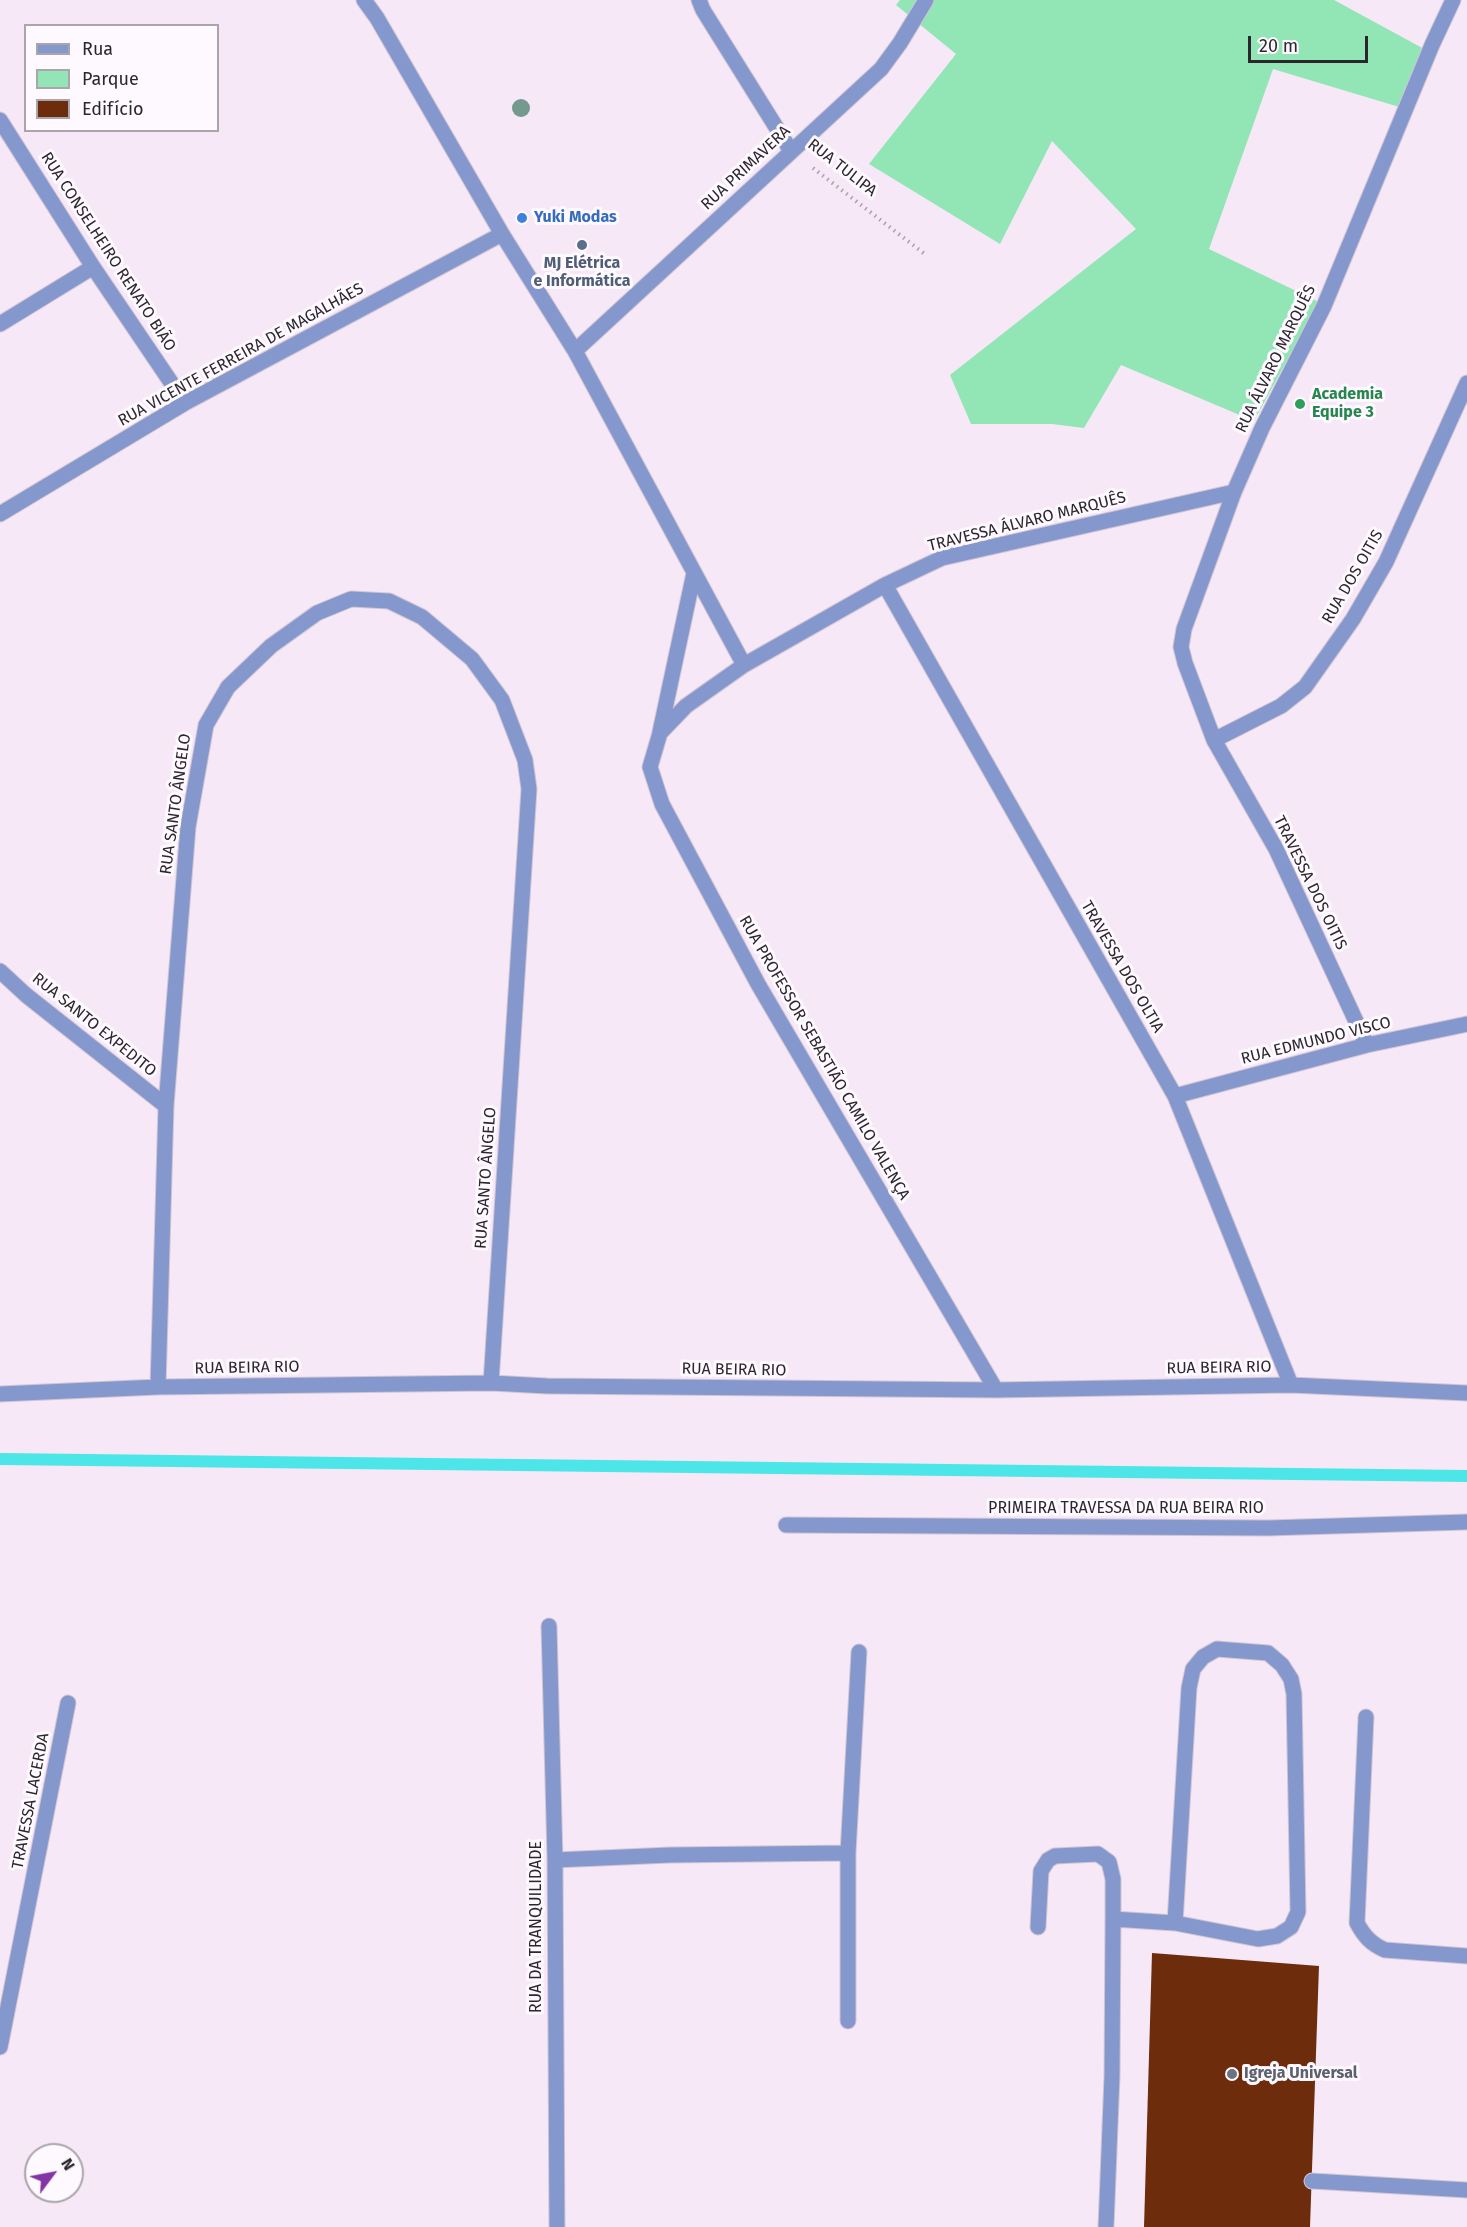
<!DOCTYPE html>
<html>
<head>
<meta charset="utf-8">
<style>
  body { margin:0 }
  #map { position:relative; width:1467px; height:2227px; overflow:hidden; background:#f6e8f6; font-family:"Fira Sans",sans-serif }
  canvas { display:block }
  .legend { position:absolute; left:24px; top:24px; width:195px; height:108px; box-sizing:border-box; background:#fef9fe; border:2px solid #aaa5aa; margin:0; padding:8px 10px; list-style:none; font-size:18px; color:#2c272c }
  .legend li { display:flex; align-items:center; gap:12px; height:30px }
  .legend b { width:30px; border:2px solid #aaa5aa }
  .north { position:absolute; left:24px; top:2143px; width:60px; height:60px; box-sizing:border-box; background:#fef9fe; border:2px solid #aaa5aa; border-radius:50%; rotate:58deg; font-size:16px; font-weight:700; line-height:24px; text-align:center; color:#2c272c }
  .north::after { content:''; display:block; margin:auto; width:21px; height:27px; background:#8434a4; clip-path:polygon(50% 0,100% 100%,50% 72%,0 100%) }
  .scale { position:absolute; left:1248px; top:36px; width:120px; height:27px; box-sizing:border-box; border:3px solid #2c272c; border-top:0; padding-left:8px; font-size:18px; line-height:21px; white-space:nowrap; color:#2c272c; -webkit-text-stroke:4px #fef9fe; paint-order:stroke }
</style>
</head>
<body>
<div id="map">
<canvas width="1467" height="2227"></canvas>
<ul class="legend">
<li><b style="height:8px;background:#8598ce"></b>Rua</li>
<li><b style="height:16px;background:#92e5b5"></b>Parque</li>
<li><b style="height:16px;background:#6d2d0d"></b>Edifício</li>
</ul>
<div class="north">N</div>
<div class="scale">20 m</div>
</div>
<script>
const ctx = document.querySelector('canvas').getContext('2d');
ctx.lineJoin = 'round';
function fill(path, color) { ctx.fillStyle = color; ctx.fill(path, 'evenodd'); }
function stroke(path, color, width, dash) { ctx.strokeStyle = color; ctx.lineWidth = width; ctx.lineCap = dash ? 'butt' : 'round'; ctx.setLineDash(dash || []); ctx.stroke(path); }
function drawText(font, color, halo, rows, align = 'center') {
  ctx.font = font + ' "Fira Sans",sans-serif'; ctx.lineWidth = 6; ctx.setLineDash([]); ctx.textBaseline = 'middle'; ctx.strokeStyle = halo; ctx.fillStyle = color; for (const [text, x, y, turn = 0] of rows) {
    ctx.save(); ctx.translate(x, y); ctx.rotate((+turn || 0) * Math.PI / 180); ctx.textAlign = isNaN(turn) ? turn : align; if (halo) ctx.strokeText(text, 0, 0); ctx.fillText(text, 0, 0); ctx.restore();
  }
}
fill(new Path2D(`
  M900,0H1334L1426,50L1406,109L1273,69L1209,249L1319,302L1254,421L1121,365L1084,428L1052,424H971L950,375L1136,229L1052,141L1000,244L869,164L956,54L896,5Z`), '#92e5b5');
stroke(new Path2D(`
  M0,1459L1467,1476`), '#4de6e8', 12);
fill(new Path2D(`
  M1152,1953L1319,1966L1310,2227H1144Z`), '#6d2d0d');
const service = new Path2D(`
  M1038,1927L1041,1871L1048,1860L1055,1856L1098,1854L1109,1862L1113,1879V1919
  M1106,2227L1112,2076L1113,1919L1175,1923L1258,1939L1277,1936L1291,1927L1298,1912L1294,1694L1291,1679L1282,1665L1268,1653L1217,1649L1203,1657L1193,1669L1189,1688L1175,1923`);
const minor = new Path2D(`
  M364,0L377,18L502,234L575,351L744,665L686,706L660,733L650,767L662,804L758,984L996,1390
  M699,0L703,10L791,151
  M0,120L93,267L185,403
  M0,324L93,267
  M575,351L881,69L900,43L926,0
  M0,514L185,403L502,234
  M885,585L1175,1096L1291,1385
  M744,665L885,585L942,558L1234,492
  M660,732L694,573
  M1214,740L1281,706L1305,687L1353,619L1386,562L1467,383
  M0,971L26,995L166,1106
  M1367,1045L1276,849L1214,740L1185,663L1181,647L1184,629L1234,492L1262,428L1324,306L1432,45L1453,0
  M1175,1096L1367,1045L1467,1024
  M158,1387L166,1106L188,827L206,725L228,687L271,646L317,613L351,599L389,601L422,617L472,659L502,700L525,760L529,789L491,1383
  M0,1394L158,1387L491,1383L547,1386L996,1390L1291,1385L1467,1393
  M786,1525L1268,1528L1467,1522
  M549,1626L555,1860L557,2227
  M1366,1717L1357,1923C1364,1936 1371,1944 1385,1950L1467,1956
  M555,1860L670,1855L848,1853
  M848,2021V1853L859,1652
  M0,2047L68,1703
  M1312,2181L1467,2190`);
stroke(service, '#d2c5d2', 17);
stroke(minor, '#d2c5d2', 17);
stroke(new Path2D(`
  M813,168L926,255`), '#aba0ab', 4, [1.5, 4.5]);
stroke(service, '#8598ce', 15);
stroke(minor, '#8598ce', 15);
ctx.fillStyle = '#739a8d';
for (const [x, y] of [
  [521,108]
]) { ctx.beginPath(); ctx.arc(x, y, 9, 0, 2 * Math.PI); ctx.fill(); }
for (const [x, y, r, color] of [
  [522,218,6,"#3f7fe0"],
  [582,245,6,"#5c6f8a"],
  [1300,404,6,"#2e9e5b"],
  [1232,2074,6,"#6b7280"]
]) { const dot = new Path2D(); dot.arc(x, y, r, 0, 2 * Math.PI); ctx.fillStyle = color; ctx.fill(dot); stroke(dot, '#fef9fe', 2); }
drawText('16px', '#2c272c', '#fef9fe', [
  ["RUA PRIMAVERA",746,168,-43],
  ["RUA TULIPA",842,168,38],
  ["RUA CONSELHEIRO RENATO BIÃO",108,252,57],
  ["RUA VICENTE FERREIRA DE MAGALHÃES",241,355,-29],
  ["RUA ÁLVARO MARQUÊS",1276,359,-64],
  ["TRAVESSA ÁLVARO MARQUÊS",1027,522,-14],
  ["RUA DOS OITIS",1353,577,-60],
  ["RUA SANTO ÂNGELO",176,804,-82],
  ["TRAVESSA DOS OITIS",1310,883,64],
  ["TRAVESSA DOS OLTIA",1122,967,60],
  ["RUA SANTO EXPEDITO",94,1025,39],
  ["RUA EDMUNDO VISCO",1316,1041,-14],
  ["RUA PROFESSOR SEBASTIÃO CAMILO VALENÇA",824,1058,60],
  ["RUA SANTO ÂNGELO",486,1178,-86],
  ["RUA BEIRA RIO",247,1368,-1],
  ["RUA BEIRA RIO",1219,1368,-1],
  ["RUA BEIRA RIO",734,1370,1],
  ["PRIMEIRA TRAVESSA DA RUA BEIRA RIO",1126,1509],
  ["TRAVESSA LACERDA",31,1801,-79],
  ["RUA DA TRANQUILIDADE",537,1927,-90]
]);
drawText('bold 16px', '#366cbe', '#fef9fe', [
  ["Yuki Modas",534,218]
], 'left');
drawText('bold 16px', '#4e5e75', '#fef9fe', [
  ["MJ Elétrica",582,264],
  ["e Informática",582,282]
]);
drawText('bold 16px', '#27864d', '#fef9fe', [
  ["Academia",1312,395],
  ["Equipe 3",1312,413]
], 'left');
drawText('bold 16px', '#5b616d', '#fef9fe', [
  ["Igreja Universal",1244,2074]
], 'left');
</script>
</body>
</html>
